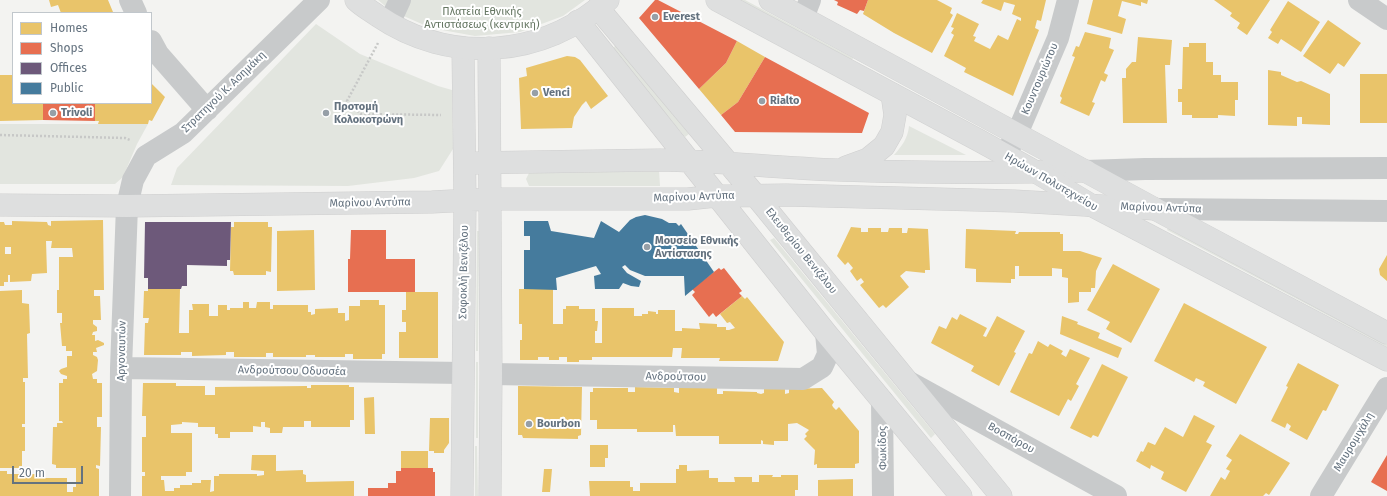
<!DOCTYPE html>
<html>
<head>
<meta charset="utf-8">
<style>
  body { margin:0 }
  #map { position:relative; width:1387px; height:496px; overflow:hidden; background:#f3f3f1; font-family:"Fira Sans",sans-serif }
  canvas { display:block }
  .legend { position:absolute; left:12px; top:12px; width:140px; height:92px; box-sizing:border-box; background:#fff; border:1px solid #c1c7cc; margin:0; padding:5px 7px; list-style:none; font-size:12px; color:#64727f }
  .legend li { display:flex; align-items:center; gap:8px; height:20px }
  .legend b { width:20px; border:1px solid #c1c7cc }
  .scale { position:absolute; left:12px; top:466px; width:71px; height:18px; box-sizing:border-box; border:2px solid #64727f; border-top:0; padding-left:5px; font-size:12px; line-height:14px; white-space:nowrap; color:#64727f; -webkit-text-stroke:3px #fff; paint-order:stroke }
</style>
</head>
<body>
<div id="map">
<canvas width="1387" height="496"></canvas>
<ul class="legend">
<li><b style="height:11px;background:#e9c46a"></b>Homes</li>
<li><b style="height:11px;background:#e76f51"></b>Shops</li>
<li><b style="height:11px;background:#6d597a"></b>Offices</li>
<li><b style="height:11px;background:#457b9d"></b>Public</li>
</ul>
<div class="scale">20 m</div>
</div>
<script>
const ctx = document.querySelector('canvas').getContext('2d');
ctx.lineJoin = 'round';
function fill(path, color) { ctx.fillStyle = color; ctx.fill(path, 'evenodd'); }
function stroke(path, color, width, dash) { ctx.strokeStyle = color; ctx.lineWidth = width; ctx.lineCap = dash ? 'butt' : 'round'; ctx.setLineDash(dash || []); ctx.stroke(path); }
function drawText(font, color, halo, rows, align = 'center') {
  ctx.font = font + ' "Fira Sans",sans-serif'; ctx.lineWidth = 4; ctx.setLineDash([]); ctx.textBaseline = 'middle'; ctx.strokeStyle = halo; ctx.fillStyle = color; for (const [text, x, y, turn = 0] of rows) {
    ctx.save(); ctx.translate(x, y); ctx.rotate((+turn || 0) * Math.PI / 180); ctx.textAlign = isNaN(turn) ? turn : align; if (halo) ctx.strokeText(text, 0, 0); ctx.fillText(text, 0, 0); ctx.restore();
  }
}
fill(new Path2D(`
  M378,0H585L563,16L520,32L475,36L431,28L390,10Z
  M740,0H745L853,58L852,60Z
  M316,24L360,54L438,86L452,90L453,149L439,171L414,178L348,186L171,185L177,168Z
  M616,45L689,134L685,137L612,49Z
  M0,124H148L137,144L123,177L115,184H0Z
  M909,126L966,155H894C902,146 908,138 909,126Z
  M659,170L660,186H529L526,179L530,171Z
  M1168,228L1387,345V347L1167,230Z
  M477,231H479L478,351H476Z
  M774,238L935,434L931,438L770,240Z
  M476,362H478V438H476Z
  M475,446H477L478,496H475Z`), '#e2e5df');
fill(new Path2D(`
  M49,0H108L113,12L61,13L58,5L51,7Z
  M868,0H937L952,8L950,13L953,15L932,53L894,33L863,14Z
  M983,0H1046L1041,21L1037,20L1035,28L1039,30L1013,96L964,72L966,68L944,56L954,35L951,33L954,28L951,27L957,13L979,24L973,36L976,37L974,41L990,49L998,35L1008,40L1017,19L1021,21V18L1012,14L1015,5L1004,2L1001,11L981,3Z
  M1093,0H1148L1147,4L1141,2V6L1122,1L1118,16L1126,19L1122,34L1087,24Z
  M1214,0H1270L1247,35L1237,28L1240,23L1230,16L1232,13Z
  M1288,1L1320,22L1301,52L1281,39L1278,44L1268,38L1272,32L1270,30Z
  M1328,20L1361,43L1344,67L1338,63L1330,74L1303,56Z
  M1085,32L1111,38L1109,48L1114,50L1104,73L1108,75L1105,82L1101,80L1092,102L1095,103L1089,116L1060,103L1062,98L1060,96L1075,57L1072,56L1076,46L1079,47Z
  M1138,37L1172,40L1170,65H1165L1167,123H1123L1122,78H1126V69L1132,62H1136Z
  M737,41L765,57L738,102L721,115L699,89L726,63Z
  M1189,43H1206V62H1213V75H1221V82H1238V100H1235V116L1218,115V118H1192V115H1182V102H1178V89H1182L1183,47H1189Z
  M567,56L575,57L580,60L608,96L591,109L586,101L582,105L574,117L572,128L521,129L519,78L527,76L526,68Z
  M1268,70L1281,72V75L1297,82L1301,81L1330,94V125L1302,124V117H1297V126L1268,125Z
  M1360,74H1387V123H1360Z
  M0,75H13V103H43V120L0,121Z
  M151,83L165,97L152,121L149,120L148,124H98L99,121H95V103H151Z
  M103,220L104,290H94V296H100L101,320H93V324L97,327V331L93,332L92,335H95V341L98,340L104,343V345L96,348L97,352H93V355L97,357L98,360L97,371L92,374L93,379H97V383H102V417H97V427H101L100,466L96,465V468L99,469V496H0V471H7V474H38V478H67V492H73V487H76V468H56V465L52,464L53,427H57V423H63L62,421H59V383H63V379H67V376L61,374L59,371L61,369L67,367V356H72V351H66V346H62L60,323H62V313H57V290H59V257H73L72,248H51L52,241H46L47,273L32,274L31,281L10,282V275H8V282H4V286H0V222H4L5,225H12V221L47,222L48,225L51,226V221ZM5,247H11V254H5Z
  M234,222H268V227H272L271,272L266,271V275H234L233,271H230L231,227H234Z
  M851,227L861,228V232H868V228H881V232H888L889,228H902V233H907L908,228L928,229L930,270H925V273L906,271L900,276L909,287L886,308L883,305L879,308L860,285L864,282L861,278L857,281L850,271L853,268L848,262L845,265L837,256Z
  M966,229L1016,231L1015,234H1018L1019,232H1060V234H1063V251H1080L1102,258L1096,271L1095,288H1091V292H1079V302L1068,303V278L1062,277V269L1052,268V276H1019V266H1015V279H1011V283L976,282V269L965,268Z
  M314,230L315,290L277,291V231Z
  M1387,255V281L1380,275L1379,269Z
  M1113,264L1160,289L1131,343L1106,329L1110,322L1087,310Z
  M148,289H180L179,333H189V310H193L192,304H209V316H218V305H227V310H230V308H243V302H249V308H256L257,302H270V309H273V305H308V312H311V315L315,314V309L338,308V313H345V321L349,320V306H360V300H379V305H385V354H382V359H353V354H345V357H315V355H306V357H273V353H266V357H234V352H226V355L192,356V352H181V355H144L145,323H148L149,318H143L144,291H148Z
  M519,289H553V324H563V309H566V306H579V309H595V321H598L597,331H595V343H602V308H634V316H642V314H648V311L656,312V314H658V310H675V331H682V328L700,329L699,323L717,324V327H726V330H729L735,328L730,322L727,323L720,314L742,296L745,299L747,297L784,342L778,361H719L720,358H681L682,348H673L672,357H592V360H579V362H567V357H559V360H549V357H538V360H520V340H522V324H519Z
  M22,290V303L29,304L30,333L27,334L28,378H23V382H25V424H22V427H25V451H22V466H19V468H0V291Z
  M406,292H438V358H399V332H406V322H402V310H406Z
  M1184,303L1267,347L1236,404L1203,386L1205,382L1196,378L1194,382L1154,361Z
  M960,314L987,328L983,336L986,337L997,316L1025,331L1014,352L1016,353L999,386L971,371L974,366L931,343L939,326L946,329L952,317L957,320Z
  M1062,316L1078,322L1077,324L1100,333L1098,338L1122,348L1118,358L1060,334Z
  M1038,341L1048,347L1050,344L1063,351L1061,354L1066,357L1070,349L1090,358L1076,384L1079,386L1071,401L1068,399L1059,416L1010,392L1029,353L1032,354Z
  M1298,363L1339,385L1326,411L1323,410L1307,440L1289,430L1291,426L1287,423L1285,428L1271,421L1288,387L1286,386Z
  M1102,364L1128,377L1098,437L1093,435L1091,438L1070,428Z
  M143,383H176V386H205V395H215V387L307,386V388H311V385H349V387H354V420H350V427H311V421H304V427H283L282,433H270V428L265,427V422H261V427L253,426V432H230V438H218V434H215V427H198V423L182,422V424L171,425V433H192V472H186V476H161V480H164L165,491H174V488H180V485H192V483H201V480H211L210,492L214,491V476H219V474H257V476L264,475V471L251,470L252,455H276V471L303,470V474L306,475V482L354,481V496H142V476H145V472H142V437H146V416H142Z
  M518,386L582,387L581,435L578,436V439L523,438L522,435H518Z
  M635,387L674,388V392L679,393V388H717V394H723V391L757,392V393L761,394L764,393V389H785V394L789,393V389L822,388L834,402L832,405L833,407L836,410L839,407L859,431V463L855,464V468H817V464L814,465L815,450L804,439L807,436L805,434L809,430L797,423L788,424V441H774V445L763,444V441L761,440V444H719V436H676L675,425H673V432H637V429H597V420H590V392H593V388H628V392H635Z
  M374,397L375,434H365L364,398Z
  M1194,415L1215,426L1206,442L1212,445L1186,492L1161,479L1164,472L1151,465L1150,469L1136,461L1141,451L1143,452L1148,442L1155,445L1165,427L1183,437Z
  M430,418H449V443L444,450V453H434V451H429Z
  M1240,434L1290,463L1269,495L1266,493L1263,496H1210L1221,477L1225,480L1230,471L1226,469L1232,460L1226,456Z
  M590,445H608V458H605V467H590Z
  M401,451H428V468H401Z
  M679,465H687V471L709,470V478H718V482H735L734,477H752V482H759V475H773L772,477H781V475H798V490H795V496H590L589,481H630V487H633V491H640V483H676V469H679Z
  M544,469H552L550,492H542Z
  M853,479V496H818V480Z`), '#e9c46a');
fill(new Path2D(`
  M655,0H658L737,41L726,63L699,89L639,18Z
  M834,0H868L864,11L860,10L857,14L837,5L838,2Z
  M765,57L869,113L862,133L735,132L721,115L738,102Z
  M43,103H95V121L43,120Z
  M351,230H386V259H415V292H348V259H350Z
  M719,268L721,270L724,268L742,291L739,293L742,296L716,317L713,313L709,317L692,295L695,292L692,289Z
  M1387,455V491L1371,482Z
  M401,468H433V472H435V496H368V488H388V483H396V471H401Z`), '#e76f51');
fill(new Path2D(`
  M145,222H231L230,260H227V266L187,265V286H182L181,289H148V278H144Z`), '#6d597a');
fill(new Path2D(`
  M645,215L662,219L669,223H676L679,226L681,224L714,272L685,296L684,276H645L630,270L625,265L622,267L627,273L641,281L639,287L631,286L623,283L619,289H595L594,276L601,274L596,266L556,278L557,290L524,289V250H530V236H524V221H548L551,231L594,238L601,221L619,232L630,220L636,217Z`), '#457b9d');
const secondary = new Path2D(`
  M598,8L755,195L1001,496
  M578,21L826,333L961,496
  M489,48L491,374L490,496
  M465,163L660,160C719,161 779,168 838,170C921,173 1003,173 1086,171
  M846,167L868,159L884,146L892,132L895,115L892,94
  M0,205L127,206L432,202L490,199H688L716,196L786,195L1014,201L1155,209
  M462,496L465,201L463,48`);
const primary = new Path2D(`
  M356,0C362,6 371,11 378,16C450,65 543,58 608,0
  M717,0L980,141L1036,172L1091,205L1387,360
  M770,0L1155,209L1387,333`);
stroke(secondary, '#cfcfcf', 23);
stroke(primary, '#d0d1d1', 23);
stroke(new Path2D(`
  M378,43L347,101L361,114L441,115
  M0,135L125,138L130,140`), '#c7c8c7', 2.5, [2, 2]);
stroke(new Path2D(`
  M130,0L136,13
  M1359,0L1387,19
  M394,13L400,0
  M803,18L810,0
  M151,41L158,54L207,110
  M1005,155L1017,134L1058,38L1068,0
  M1086,171L1145,169L1387,168
  M1155,209L1387,211
  M121,368L463,373
  M491,374L803,379L822,367L828,354L826,333
  M907,381L1116,496
  M882,400L883,496
  M120,496L121,368L127,206L133,180L146,156L183,133L319,0
  M1321,496L1387,388`), '#c8cacb', 22);
stroke(secondary, '#dedfdf', 22);
stroke(primary, '#dedfdf', 22);
for (const [x, y, r, color] of [
  [655,17,4,"#969fa7"],
  [535,93,4,"#969fa7"],
  [762,101,4,"#969fa7"],
  [53,113,4,"#969fa7"],
  [326,113,4,"#969fa7"],
  [647,247,4,"#969fa7"],
  [529,424,4,"#969fa7"]
]) { const dot = new Path2D(); dot.arc(x, y, r, 0, 2 * Math.PI); ctx.fillStyle = color; ctx.fill(dot); stroke(dot, '#fff', 1.5); }
drawText('11px', '#667763', '#fff', [
  ["Πλατεία Εθνικής",482,12],
  ["Αντιστάσεως (κεντρική)",482,25]
]);
drawText('bold 11px', '#64727f', '#fff', [
  ["Everest",663,17],
  ["Venci",543,93],
  ["Rialto",770,101],
  ["Προτομή",334,107],
  ["Κολοκοτρώνη",334,120],
  ["Trivoli",61,113],
  ["Μουσείο Εθνικής",655,241],
  ["Αντίστασης",655,254],
  ["Bourbon",537,424]
], 'left');
drawText('11px', '#64727f', '#fff', [
  ["Κουντουριώτου",1040,79,-67],
  ["Στρατηγού Κ. Ασημάκη",224,92,-44],
  ["Ηρώων Πολυτεχνείου",1051,182,30],
  ["Μαρίνου Αντύπα",694,197,-2],
  ["Μαρίνου Αντύπα",370,203,-1],
  ["Μαρίνου Αντύπα",1161,208,2],
  ["Ελευθερίου Βενιζέλου",801,251,51],
  ["Σοφοκλή Βενιζέλου",464,272,-89],
  ["Αργοναυτών",122,351,-89],
  ["Ανδρούτσου Οδυσσέα",292,371,1],
  ["Ανδρούτσου",676,377,1],
  ["Βοσπόρου",1011,438,29],
  ["Μαυρομιχάλη",1354,442,-59],
  ["Φωκίδος",883,448,-91]
]);
</script>
</body>
</html>
